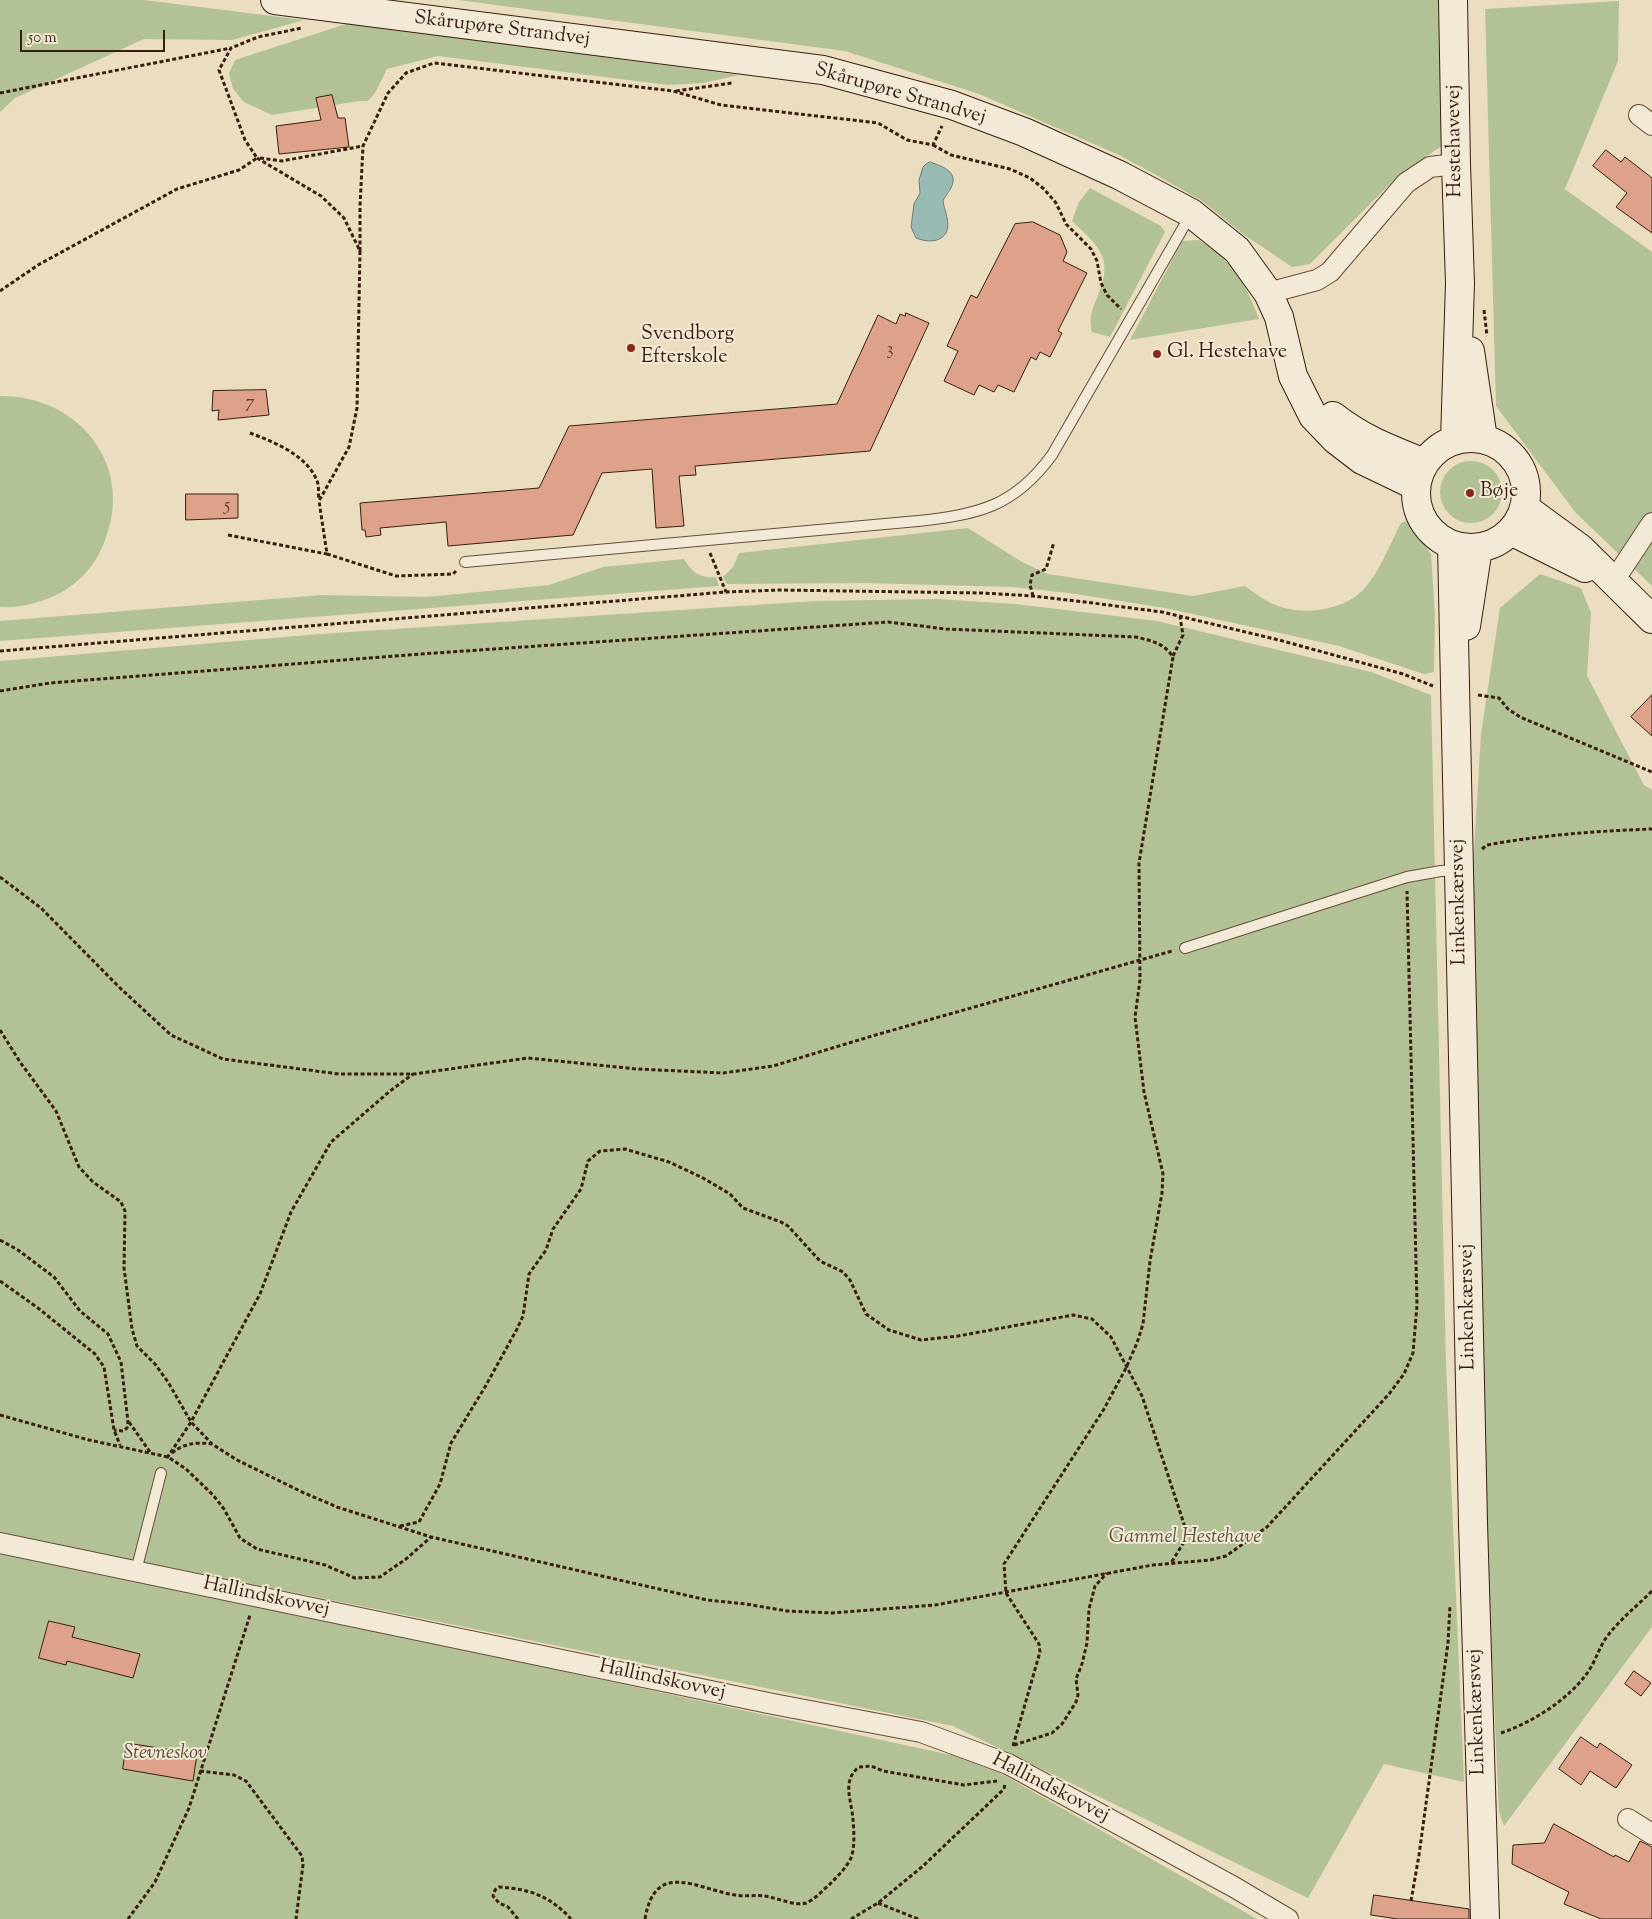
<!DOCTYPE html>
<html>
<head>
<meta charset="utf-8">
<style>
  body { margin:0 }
  #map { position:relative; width:1652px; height:1919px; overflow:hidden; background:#ebddc0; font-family:"Sorts Mill Goudy",serif }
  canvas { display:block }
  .scale { position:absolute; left:20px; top:30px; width:145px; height:22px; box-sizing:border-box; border:2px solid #381e0e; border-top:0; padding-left:6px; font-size:15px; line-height:18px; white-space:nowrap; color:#381e0e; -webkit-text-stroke:4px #f2e9d6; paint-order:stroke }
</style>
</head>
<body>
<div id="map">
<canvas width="1652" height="1919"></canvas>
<div class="scale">50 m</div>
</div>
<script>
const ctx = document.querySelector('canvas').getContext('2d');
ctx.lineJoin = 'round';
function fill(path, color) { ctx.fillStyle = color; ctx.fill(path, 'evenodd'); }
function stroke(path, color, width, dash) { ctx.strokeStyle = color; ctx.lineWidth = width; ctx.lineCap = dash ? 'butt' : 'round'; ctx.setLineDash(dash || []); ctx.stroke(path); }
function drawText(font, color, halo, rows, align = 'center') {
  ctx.font = font + ' "Sorts Mill Goudy",serif'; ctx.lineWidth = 4; ctx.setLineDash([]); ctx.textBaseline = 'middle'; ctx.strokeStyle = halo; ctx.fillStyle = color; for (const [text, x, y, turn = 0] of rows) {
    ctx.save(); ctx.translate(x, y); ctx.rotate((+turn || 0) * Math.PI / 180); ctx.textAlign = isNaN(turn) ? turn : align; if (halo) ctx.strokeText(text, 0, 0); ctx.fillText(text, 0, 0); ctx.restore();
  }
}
fill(new Path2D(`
  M0,0H144L304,20L232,40L144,39L15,98L0,112Z
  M458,0H1442V146L1401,173L1310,264L1292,267L1243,234L1202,201L1158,176L1119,155L979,94L845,51Z
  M1619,1L1618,61L1565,189L1652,252V586L1575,512L1496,406L1485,9Z
  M349,23L739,75L703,83L668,85L438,56L387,69L375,93L368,101H359L272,115L244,102L233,89L229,73L235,60Z
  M1090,188L1161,226L1165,232L1110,337L1092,332C1089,318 1091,312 1097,298C1114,259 1101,248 1072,221L1079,202Z
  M1199,240C1207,246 1217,251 1224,258C1241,275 1251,298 1259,319L1130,340L1182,241Z
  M0,396C78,395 135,465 105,540C96,566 77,586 52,597C35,604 18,608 0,607Z
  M1440 492a31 31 0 1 1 62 0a31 31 0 1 1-62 0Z
  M1409,520L1431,554L1435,615L1434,672L1424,674L1339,646L1165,608L1069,593L1012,587L864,583L727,584L723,577L733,567L739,553L968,528L1022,562L1048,574L1193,596L1245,586C1256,594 1268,603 1281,607C1306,615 1341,610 1361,592C1378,576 1390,544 1401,523Z
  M684,559C691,572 701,579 716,577L719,586L0,641V621L322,595L427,597L498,590L549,585L603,567Z
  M1540,574L1581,588L1591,613L1587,676L1644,785L1652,790V1627L1504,1826L1499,1811L1479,1373L1471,900L1481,734L1500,608Z
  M937,599L1016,604L1157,621L1371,672L1431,695L1446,1364L1464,1782L1384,1764L1308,1898L953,1726L0,1533V661L320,634L815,601Z
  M0,1550L979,1761L1257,1919H0Z`), '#b3c296');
const water = new Path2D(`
  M930,162C939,165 955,170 953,182C952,189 946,194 943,201C944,209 948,217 948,225C947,243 928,243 916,238L911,227L914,204L920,193L919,180L923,167L926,164Z`);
fill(water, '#98bbb4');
stroke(water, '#727c72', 1);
const building = new Path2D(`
  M332,95L338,118H345L349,147L279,154L276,126L321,120L316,98Z
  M1606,150L1621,162L1625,157L1652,178V233L1616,207L1627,193L1593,166Z
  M1033,222L1060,235L1067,252L1063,261L1087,273L1058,331L1062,333L1050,357L1040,352L1036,360L1031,357L1014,392L998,385L994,392L979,385L974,395L944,381L958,351L947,346L971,295L977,298L1015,224Z
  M906,313L929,323L870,451L695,466L696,475L679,476L684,526L656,528L652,469L602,473L573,535L448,546L446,522L380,528L381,535L366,537L365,530H362L360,503L539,488L569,426L837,404L878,315L896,324L900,314L905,316Z
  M266,390L269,415L218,420L219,410L212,411L213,391Z
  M186,494H238V518L186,520Z
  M1652,695V736L1631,717Z
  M49,1621L75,1627L72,1637L140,1654L133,1678L67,1661L66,1665L39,1658Z
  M1634,1671L1651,1683L1641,1696L1625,1684Z
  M1581,1737L1597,1748L1600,1743L1632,1765L1616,1788L1590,1771L1581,1785L1559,1769Z
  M127,1743L197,1754L193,1781L123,1769Z
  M1554,1824L1614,1857L1615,1855L1629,1862L1640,1841L1652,1847V1919H1601L1564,1904L1569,1892L1512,1864L1513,1845L1544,1843Z
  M1374,1895L1469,1909V1919H1398L1371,1915Z`);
fill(building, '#dda289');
stroke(building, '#381e0e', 1);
const lane = new Path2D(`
  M465,562L918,521C979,514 1014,507 1052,455L1191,214
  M1185,948L1407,877L1441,871L1458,870
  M136,1571L161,1473`);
const street = new Path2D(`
  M1639,115L1652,125
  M1268,293L1317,280L1330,272L1406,183L1430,167L1456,164
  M1613,582L1652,523
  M0,1543L773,1704L921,1732L1008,1764L1234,1887L1288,1919
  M1628,1819L1652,1834`);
const secondary = new Path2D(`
  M275,0L823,70L952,105L1024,132L1119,175L1191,213L1237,250L1268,293L1279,317L1293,376L1313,416L1336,440L1362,460L1416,486
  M1453,0L1456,164L1460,283L1455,440
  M1470,351L1483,439
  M1333,416C1362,439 1390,449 1424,463
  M1416 493a55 55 0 1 1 110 0a55 55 0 1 1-110 0Z
  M1524,507L1580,548L1652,619
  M1511,531L1585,568
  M1452,545L1473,1523L1485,1919
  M1466,626L1478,548`);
stroke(lane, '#654e3a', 12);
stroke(street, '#654e3a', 22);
stroke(secondary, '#381e0e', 30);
stroke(new Path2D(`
  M676,91L732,83
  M0,93L231,48
  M933,145L951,155L1010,169L1030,178L1044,189L1056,203L1066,224L1091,249L1097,261L1101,283L1107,295L1121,309
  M257,158L321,196L344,218L360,251L357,408L349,447L319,501L327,554L396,576L453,574L456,571
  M260,158L282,161L363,146
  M360,251V206L363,146L388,93L406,73L434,63L673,91L721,105L878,123L907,140L933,145L942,126
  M0,291L38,265L177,189L239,170L257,158L245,140L219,70L231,48L258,37L302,28
  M1484,310L1487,336
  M250,433C274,442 310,456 318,484C319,489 318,495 319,500
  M228,535L327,554
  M710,553L726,592
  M1033,596L1030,585L1032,575L1046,569L1054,542
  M0,651L726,592L779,590L982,593L1033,596L1085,602L1162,612L1279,640L1403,674L1433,686
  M1173,656L1183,635L1180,617
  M0,691L50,683L421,654L888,622L946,629L1136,637C1151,641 1163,642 1173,657L1139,863L1140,980L1135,1017L1144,1092L1163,1174L1162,1193L1150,1261L1143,1324L1137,1343L1126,1368L1104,1409L1004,1564L1006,1593L1039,1644L1040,1652L1013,1746
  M1478,695L1499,698L1508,709L1520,717L1652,772
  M1482,849L1487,845C1542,835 1596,831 1652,829
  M0,877L41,908L120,988L171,1035L223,1059L339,1074H414L528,1058L637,1069L723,1073L773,1066L872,1036L1172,951
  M0,1030L20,1062L56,1111L79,1167L93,1182L121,1202L125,1211L124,1268L132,1329L137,1346L155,1364L168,1382L191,1422L212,1444L237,1460L302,1492L337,1507L431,1537L707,1600L746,1604L787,1611L832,1613L935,1605L1153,1565L1210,1560L1226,1556L1267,1527L1389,1394L1404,1374L1413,1353L1417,1305L1407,891
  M0,1240L18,1250L54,1277L80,1311L108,1334L121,1362L128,1422L127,1428L123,1431L114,1430
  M0,1281L38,1308L95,1354L104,1367L114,1430L120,1445
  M0,1415L89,1440L168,1457L186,1469L213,1495L224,1509L240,1538L257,1549L325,1565L355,1578L380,1577L406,1559L431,1537
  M129,1422L150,1452
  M172,1453C184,1443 197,1442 212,1444
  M167,1458L191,1422L260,1294L291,1212L331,1142L390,1091L413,1074
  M400,1526L419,1522L440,1484L451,1443L485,1387L517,1329L523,1316L529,1274L546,1250L553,1229L581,1189L588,1161L600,1151L625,1149L669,1162L703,1178L730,1194L743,1208L781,1222L788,1226L820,1261L843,1272L850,1280L866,1314L889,1330L921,1340L958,1336L1073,1315L1092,1319L1111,1337L1142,1396L1185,1527L1184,1542L1171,1563
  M1501,1733C1533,1722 1568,1700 1588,1672C1595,1662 1599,1648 1606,1638C1619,1620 1636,1607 1652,1591
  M1014,1745L1052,1733L1062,1724L1076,1702L1078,1695L1076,1679L1082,1664L1087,1643L1089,1609L1095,1586L1107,1573
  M200,1771L234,1775L246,1781L302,1856L303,1865L296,1919
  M1411,1901L1419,1855L1448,1643L1450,1605
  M878,1903L918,1919
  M128,1919L155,1882L189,1808L250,1615
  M518,1919L508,1907L499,1903L493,1896L495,1890L499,1887C530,1889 550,1896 571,1919
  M645,1919C655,1859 697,1889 735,1895C746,1897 758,1894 769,1897C780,1899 795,1906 806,1903C814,1900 823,1890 830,1884C838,1876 846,1868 851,1858C855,1847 854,1831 853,1820C852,1801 841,1781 859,1767L871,1766L883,1771L964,1785L997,1781
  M851,1919L878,1903L923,1866L1004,1789L1005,1784`), '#381e0e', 3, [4, 2.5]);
stroke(lane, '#f2e9d6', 10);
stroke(street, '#f2e9d6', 20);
stroke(secondary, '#f2e9d6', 28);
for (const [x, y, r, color] of [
  [631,348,5,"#8f2418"],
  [1157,354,5,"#8f2418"],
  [1470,493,5,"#8f2418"]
]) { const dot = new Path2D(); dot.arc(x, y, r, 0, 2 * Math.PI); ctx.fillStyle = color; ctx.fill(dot); stroke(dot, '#f2e9d6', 2); }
drawText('18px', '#613f2d', null, [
  ["3",890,351],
  ["7",250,404],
  ["5",227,507]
]);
drawText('20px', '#381e0e', '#f2e9d6', [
  ["Skårupøre Strandvej",502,30,7],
  ["Skårupøre Strandvej",900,95,16],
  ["Hestehavevej",1456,141,-91],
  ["Linkenkærsvej",1460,902,-91],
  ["Linkenkærsvej",1469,1307,-91],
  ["Hallindskovvej",266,1598,12],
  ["Hallindskovvej",662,1681,12],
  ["Linkenkærsvej",1478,1712,-92],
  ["Hallindskovvej",1050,1789,27]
]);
drawText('20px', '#381e0e', '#f2e9d6', [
  ["Svendborg",641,336],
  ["Efterskole",641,359],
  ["Gl. Hestehave",1167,354],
  ["Bøje",1480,493]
], 'left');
drawText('italic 20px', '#5d4f37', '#f2e9d6', [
  ["Gammel Hestehave",1185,1539],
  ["Stevneskov",165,1755]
]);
</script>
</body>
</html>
